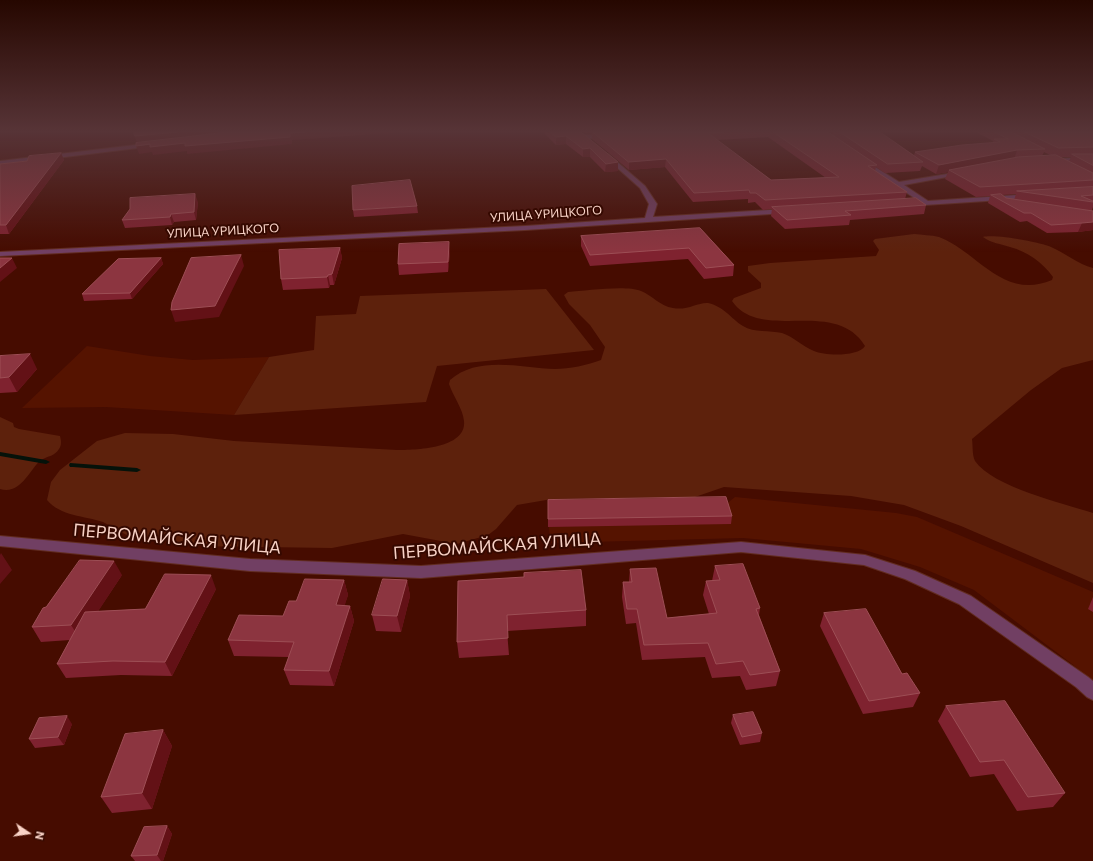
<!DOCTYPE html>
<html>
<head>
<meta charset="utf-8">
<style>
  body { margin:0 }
  #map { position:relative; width:1093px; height:861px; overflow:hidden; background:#460c00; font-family:Commissioner,sans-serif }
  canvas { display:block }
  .north { position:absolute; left:8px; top:813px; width:40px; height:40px; -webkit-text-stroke:3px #350900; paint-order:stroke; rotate:103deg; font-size:11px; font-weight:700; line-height:16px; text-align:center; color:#f8d2c6 }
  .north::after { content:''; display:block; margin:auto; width:14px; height:18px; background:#f8d2c6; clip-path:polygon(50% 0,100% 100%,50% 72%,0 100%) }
</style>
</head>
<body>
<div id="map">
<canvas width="1093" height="861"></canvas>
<div class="north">N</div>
</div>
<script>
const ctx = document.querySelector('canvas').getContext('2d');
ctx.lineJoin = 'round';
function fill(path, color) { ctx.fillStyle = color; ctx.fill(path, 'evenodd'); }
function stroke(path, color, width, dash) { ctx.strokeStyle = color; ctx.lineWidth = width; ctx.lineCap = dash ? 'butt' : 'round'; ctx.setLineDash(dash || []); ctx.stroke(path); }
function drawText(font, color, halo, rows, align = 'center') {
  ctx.font = font + ' Commissioner,sans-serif'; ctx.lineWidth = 4; ctx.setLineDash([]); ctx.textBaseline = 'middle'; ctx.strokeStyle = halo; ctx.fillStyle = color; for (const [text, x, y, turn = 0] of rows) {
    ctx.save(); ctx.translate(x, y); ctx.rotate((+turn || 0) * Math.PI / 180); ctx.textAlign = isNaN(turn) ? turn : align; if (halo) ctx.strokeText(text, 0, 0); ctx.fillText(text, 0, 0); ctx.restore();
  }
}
fill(new Path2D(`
  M87,346L150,356L193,360L269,357L234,415L106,407L22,408Z
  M735,497L896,513L917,517L1093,592V682L1072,664L974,590L920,567L861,549L743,538L550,543L548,508L725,505Z`), '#551300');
fill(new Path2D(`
  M914,234C922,235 931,235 939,237C977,251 1003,301 1052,280L1053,277C1042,262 1028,252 1010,247C1001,244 991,243 983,237C995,234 1039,242 1051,247C1065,253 1078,264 1093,268V360L1062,368L1031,390L972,439C973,446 972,455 975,461C993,487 1062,503 1093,513V583L961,526L904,505L851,496L724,487L695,497L552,499L517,505L496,529L488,535L457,544L403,534L332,548L194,546C173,540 151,541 130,536C120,533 112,526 103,522C85,516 60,516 47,500L51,482L60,470L97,441L125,433L173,434L234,441L397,450C414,450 467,449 464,421C463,409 453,396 449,384L450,380C478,355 522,368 555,369C569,369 588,365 601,360L605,347L590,325L569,304L564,295L568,292C586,291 625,285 641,291C653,296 660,306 673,308C687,311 698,302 708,303C725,307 730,318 743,326C754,333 770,330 782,333C794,337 802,346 814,351C825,356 858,357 865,346C835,297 761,343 732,301L734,298L761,288V283L748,271V266L770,263L876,256L879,250L873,241L875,239Z
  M546,289L594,350L437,366L426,402L234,415L269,357L314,350L316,316L356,314L360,296Z
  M0,417L13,423L14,427L19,429L60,436C61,440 62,445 59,449C55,456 48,456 41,460C29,470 21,495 0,489Z`), '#5d210c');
fill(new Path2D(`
  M0,452L46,460L50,462L46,464L0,456Z
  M70,463L137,468L141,470L137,472L73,467H70L69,465Z`), '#05120a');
const street = new Path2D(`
  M608,134L610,137L585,139L582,137L585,135Z
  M152,143L155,145L154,146L0,165V161Z
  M604,154H608L645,186L657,204L653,217L786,209L790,211L786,213L525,230L0,256V252L525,226L645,218L649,204L640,188L604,156Z
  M1093,157V161L1050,163L1047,161L1050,159Z
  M860,160H864L899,182L965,171L966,172L963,174L904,185L928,201L1032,194L1035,196L1032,198L909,206H906V202L919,201L860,162Z
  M0,536L250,559L421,566L741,542L865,555L915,571L971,596L1088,677L1093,681V700L1087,697L1076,687L959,604L905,579L864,565L741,552L421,578L250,571L0,546Z`);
stroke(street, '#622c20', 2);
fill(street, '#713f63');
fill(new Path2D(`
  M543,132H581L618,162V171L605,172L590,157H583L566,144L556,145Z
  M582,132H828L832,135L833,132H880L914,155L915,152L993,143V141L976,132H1093V207L1092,210L1093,211V230L1078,232L1047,233L1027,221L1020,222L988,203L990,196L976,197L945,179L948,172L936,174L922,166L920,171L885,173L876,167L875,171L907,192L905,199L926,205L924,214L850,220L849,225L785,229L771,216L772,209L763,210L755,202L748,203V199L693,202L665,167L629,170L592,139V133H585ZM768,137L826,178L771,180L717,140ZM1044,152L1052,156H1042ZM1060,157H1071L1069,161ZM1016,194L1014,200L1006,198L1002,195Z
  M61,153L64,160L9,234H0V164L27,161Z
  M198,202L196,220L174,222L172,225L125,228L122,220Z
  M417,206L418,213L354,217L353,210Z
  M700,228L734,265L733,276L704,279L688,259L590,266L581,246V236Z
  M340,248L342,258L334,285H330L329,288L283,290L281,279Z
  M450,252L448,272L399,275L398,264Z
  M161,258L163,264L132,299L84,301L82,294Z
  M0,356L37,369L17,392L0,393Z
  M548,500L732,516L731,524L548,527Z
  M715,566L760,608L759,615L780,671L776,686L746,690L740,676L712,678L705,657L642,660L636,623L626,624L622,597L623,582H629L630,569L667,618L709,614L703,595L706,581H712Z
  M122,575L98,611L145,609L216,589L172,676L121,675L66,678L57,664L70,640L41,642L32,627Z
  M344,580L348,595L344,606H350L354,621L334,686L290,685L284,670L289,657L234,656L228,640L283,616L296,601Z
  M407,580L410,596L401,632L376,631L372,615Z
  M458,581L586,610V626L507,631L509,655L459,658L457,642Z
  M1093,597V612L1088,609Z
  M824,613L902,674L920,693L913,707L863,714L820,626Z
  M946,706L1065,793L1053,807L1017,811L994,774L970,777L938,721Z
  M733,715L762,733L760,742L740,745L731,723Z
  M72,724L64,745L35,748L29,739Z
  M163,730L172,746L152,809L112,813L101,797Z
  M167,826L172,834L163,861H135L131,856Z`), '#7f222f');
fill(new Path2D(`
  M178,132H253L137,144L135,136Z
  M305,132H405L292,140V144L187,154V151L153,155L152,152L139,154L136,146Z
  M566,136V144L556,145V137Z
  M590,148V157H583V149Z
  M1017,150L1014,160L949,170L948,172L936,174L939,165Z
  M61,153L64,160L9,234L6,225Z
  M666,159L665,167L629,170V162Z
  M618,162V171L605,172L606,164Z
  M195,194L198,202L196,220L194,212Z
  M171,214L174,222L172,225L170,217Z
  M1093,222V230L1078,232L1082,223Z
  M449,242L450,252L448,272V262Z
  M340,248L342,258L334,285L332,274Z
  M241,255L244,266L219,317L175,322L171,310Z
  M12,258L17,268L0,282V268Z
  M161,258L163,264L132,299L130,293Z
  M328,275L330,285L329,288L327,277Z
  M30,354L37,369L17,392L9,377Z
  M1,553L12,570L0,584V555Z
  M114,561L122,575L80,639L71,625Z
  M211,575L216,589L172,676L165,662Z
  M344,580L348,595L340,621L336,605Z
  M407,580L410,596L401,632L397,616Z
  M350,606L354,621L334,686L329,671Z
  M67,716L72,724L64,745L58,737Z
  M163,730L172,746L152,809L142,793Z
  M167,826L172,834L163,861H161L157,855Z`), '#631116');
const building = new Path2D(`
  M134,132H178L135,136Z
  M228,132H305L290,133V137L185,146V143L150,147V144L136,146V143Z
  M551,132H581L618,162L606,164L590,148L583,149L566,136L556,137Z
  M593,132H724L708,133L771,180L839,177L773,132H828L877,165L868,166L907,192L765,200L756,193H750L749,190L694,193L666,159L629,162Z
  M840,132H880L923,162L888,164Z
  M995,132H1011L1045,149L1017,150L939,165L915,152L962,145L1000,142L994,139H1008Z
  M1025,132H1093V147L1059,148Z
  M61,153L6,225H0V164L27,161L29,156Z
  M1072,154H1093V165Z
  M1056,155L1093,173V180L980,187L949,170L1018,157Z
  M410,180L417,206L353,210L352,186Z
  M1093,187V195L1081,196L1093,201V202L1017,191Z
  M195,194L194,212L171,214L170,217L122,220L130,209V198Z
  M1001,194L1006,198L1093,211V222L1082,223L1051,225L1031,213H1024L991,195Z
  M916,198L926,205L845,211L851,215L787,220L772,207Z
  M700,228L734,265L706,268L689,248L590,255L581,236Z
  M449,242L448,262L398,264L399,244Z
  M340,248L332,274L328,275L327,277L281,279L279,250Z
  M241,255L215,306L171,310L172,302L191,258Z
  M0,258H12L0,268Z
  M161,258L130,293L82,294L118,259Z
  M30,354L9,377L0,378V356Z
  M726,497L732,516L548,519V500Z
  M80,560L114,561L71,625L32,627L43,608L46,607Z
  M743,564L760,608L756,609L780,671L750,675L743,661L716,664L708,643L644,645L637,609H627L623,582H632L630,569L656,568L667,618L717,613L706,581L720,580L715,566Z
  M581,570L586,610L507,615L508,638L457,642L458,581L524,577V573Z
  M165,574L211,575L165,662L113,661L57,664L85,612L145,609Z
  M305,579L344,580L336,605L350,606L329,671L284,670L294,642L228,640L239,615L283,616L289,601H296Z
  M383,579L407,580L397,616L372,615Z
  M866,609L902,674L907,673L920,693L869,701L824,613Z
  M1005,701L1065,793L1028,797L1004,760L980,762L946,706Z
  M753,712L762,733L742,737L733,715Z
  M67,716L58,737L29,739L39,718Z
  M163,730L142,793L101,797L125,734Z
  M167,826L157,855L131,856L144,827Z`);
fill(building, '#8c3540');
stroke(building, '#9d4e55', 1);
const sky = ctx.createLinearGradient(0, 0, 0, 252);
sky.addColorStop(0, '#260700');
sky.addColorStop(0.52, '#573437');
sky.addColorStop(1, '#57343700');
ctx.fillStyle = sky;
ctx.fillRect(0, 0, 1093, 252);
drawText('12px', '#f8d2c6', '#350900', [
  ["УЛИЦА УРИЦКОГО",546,214,-4],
  ["УЛИЦА УРИЦКОГО",223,231,-3]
]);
drawText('17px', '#f8d2c6', '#350900', [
  ["ПЕРВОМАЙСКАЯ УЛИЦА",177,539,5],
  ["ПЕРВОМАЙСКАЯ УЛИЦА",497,546,-4]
]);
</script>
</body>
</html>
